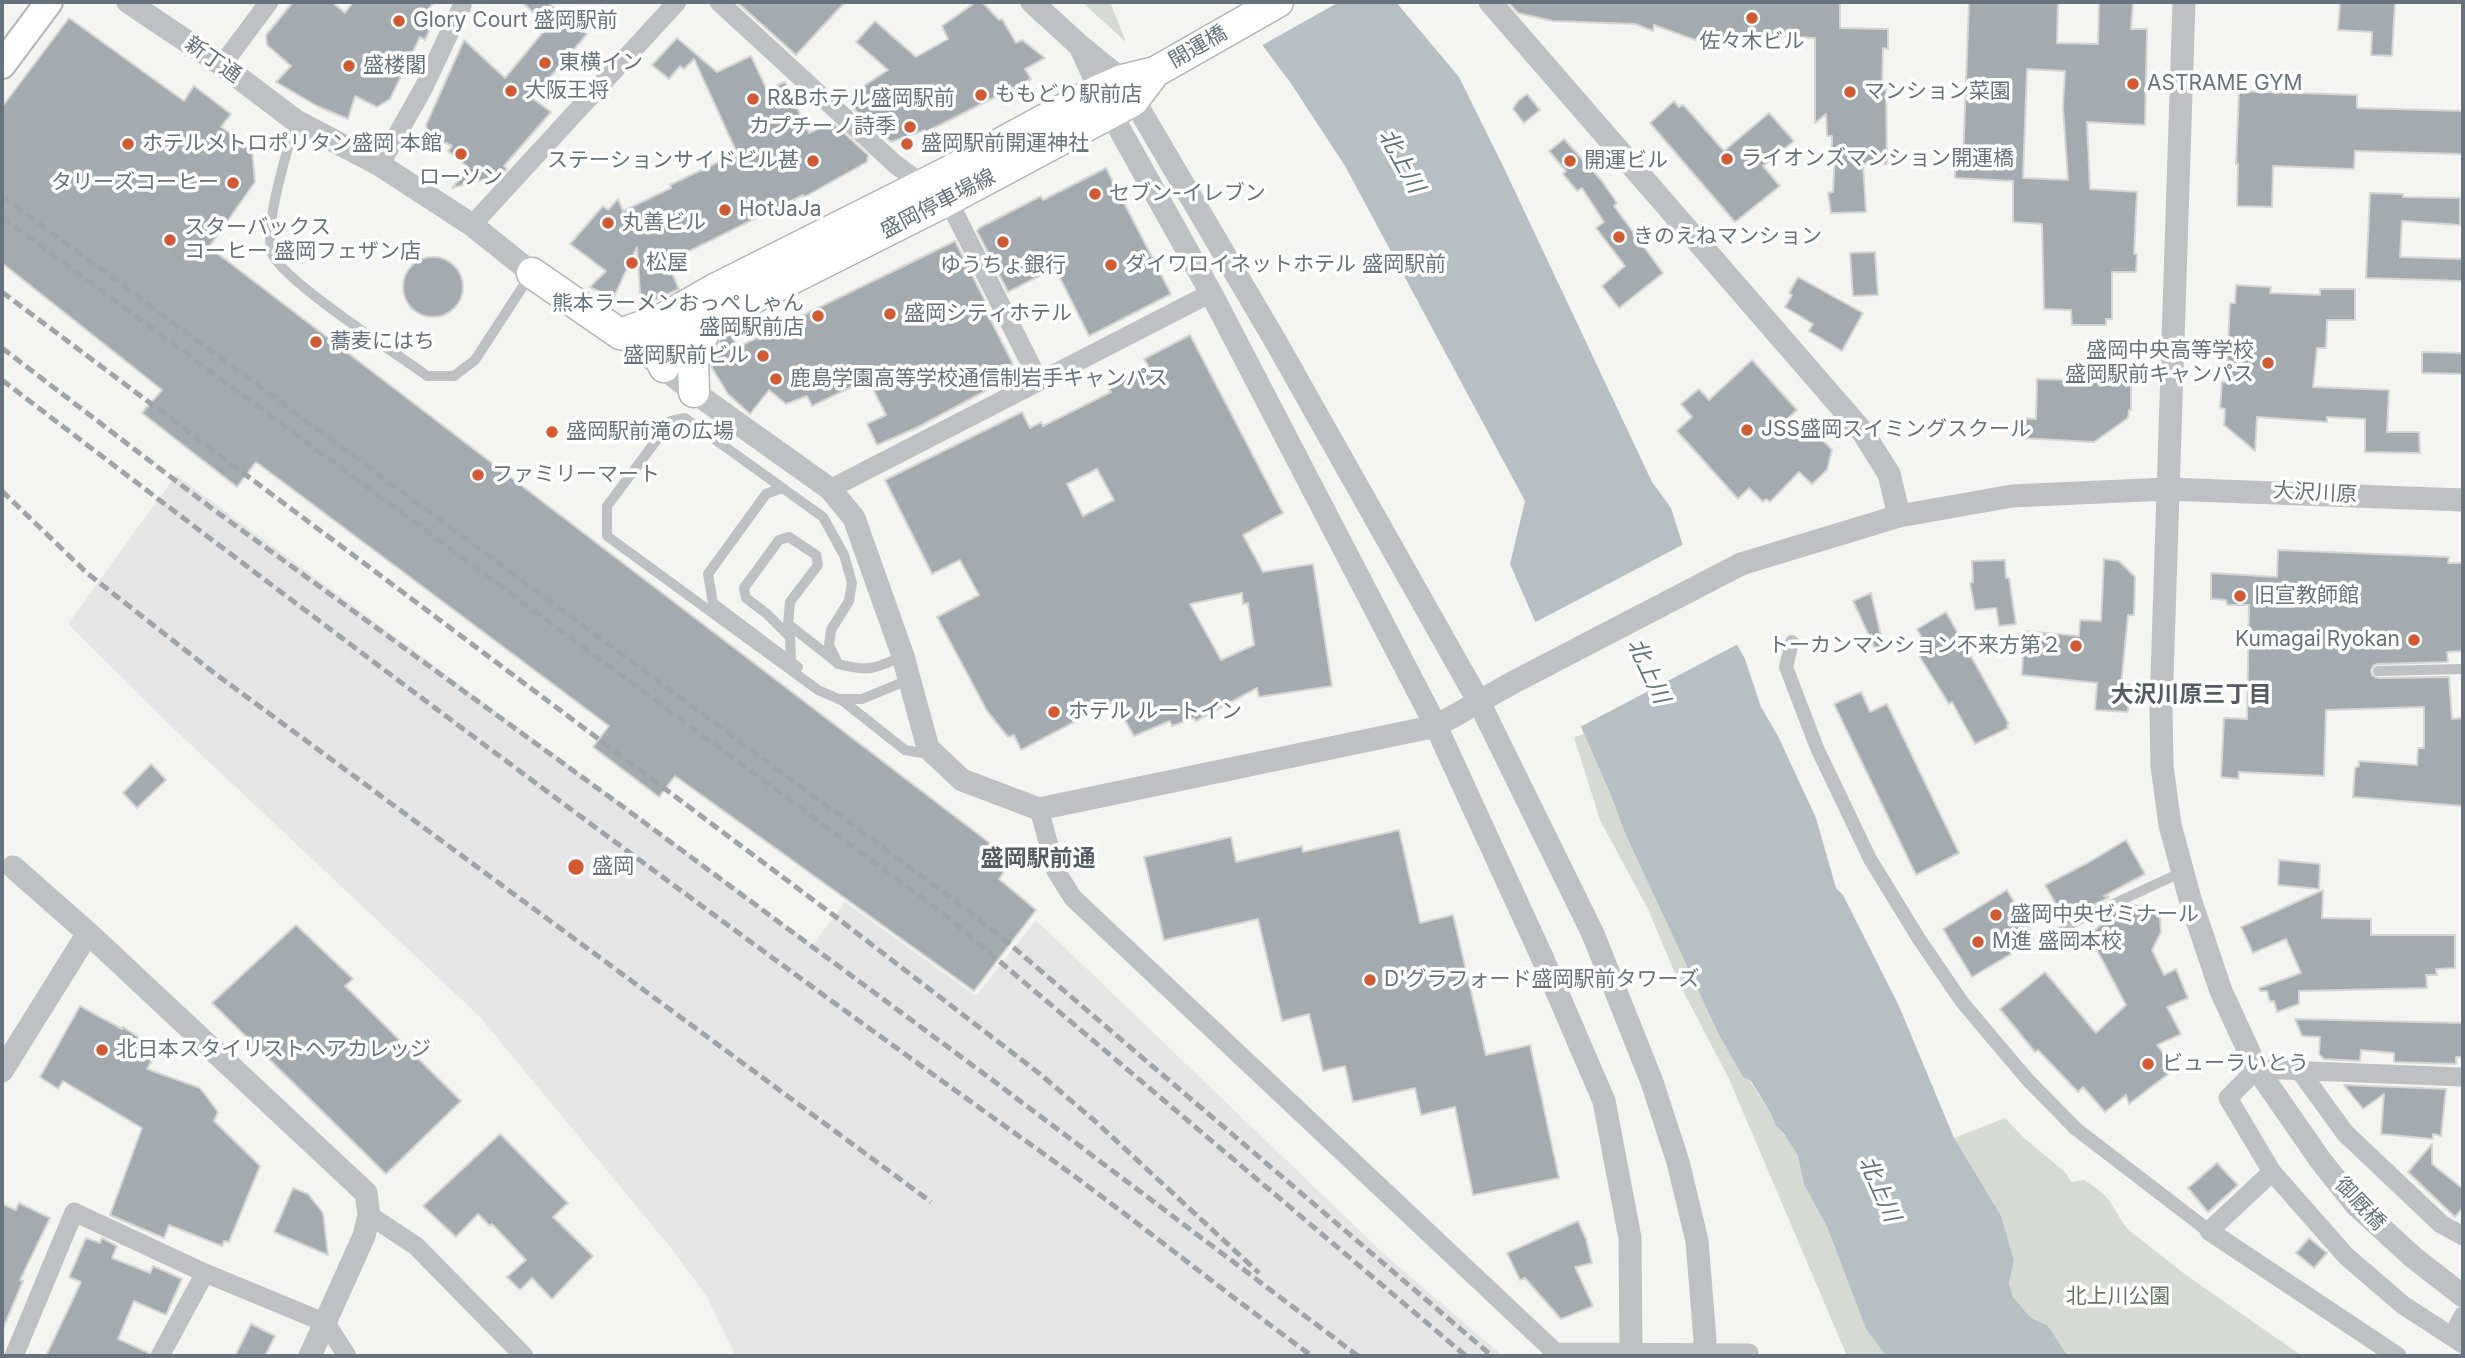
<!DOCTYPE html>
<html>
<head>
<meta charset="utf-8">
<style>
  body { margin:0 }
  #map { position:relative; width:2465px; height:1358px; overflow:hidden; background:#f4f4f0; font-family:Inter,sans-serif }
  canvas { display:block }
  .frame { position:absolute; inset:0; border:4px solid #66737f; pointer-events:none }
</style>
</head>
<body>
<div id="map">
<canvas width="2465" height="1358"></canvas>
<div class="frame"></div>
</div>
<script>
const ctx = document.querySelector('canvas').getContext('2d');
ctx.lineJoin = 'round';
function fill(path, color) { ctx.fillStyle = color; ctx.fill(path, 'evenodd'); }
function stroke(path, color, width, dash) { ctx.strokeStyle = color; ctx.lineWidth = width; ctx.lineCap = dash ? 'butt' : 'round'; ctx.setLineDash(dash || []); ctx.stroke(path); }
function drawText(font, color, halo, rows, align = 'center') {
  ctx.font = font + ' Inter,"Noto Sans JP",sans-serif'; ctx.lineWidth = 7; ctx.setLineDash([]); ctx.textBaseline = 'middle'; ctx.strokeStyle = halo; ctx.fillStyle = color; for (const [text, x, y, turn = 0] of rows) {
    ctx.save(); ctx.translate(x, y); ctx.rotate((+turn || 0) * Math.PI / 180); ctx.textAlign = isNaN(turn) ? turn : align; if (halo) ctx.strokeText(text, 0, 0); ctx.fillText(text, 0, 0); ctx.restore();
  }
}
fill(new Path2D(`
  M176,475L813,945L845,902L976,996L1036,920L1384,1254L1503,1356H736L707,1297L671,1248L480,1017L172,727L68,624Z`), '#e4e5e4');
fill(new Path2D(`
  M1082,2H1110L1126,42Z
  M1584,734L1612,798L1624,831L1718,1033L1743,1077L1750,1081L1770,1112L1776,1126L1788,1139L1798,1156L1804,1185L1827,1227L1866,1329L1886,1356H1847L1729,1079L1679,983L1648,909L1600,820L1574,737Z
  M2005,1118L2022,1136L2066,1173L2071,1182L2084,1180C2092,1185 2101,1191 2107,1198C2116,1208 2120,1222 2130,1231L2186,1275L2302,1356H2068L2048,1326L2030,1317L2013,1297L2009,1283L2014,1261L1954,1138Z`), '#d5dad2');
fill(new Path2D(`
  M1230,2H1396L1459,77L1503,166L1652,482L1671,508L1684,549L1745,659L1761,707L1778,736L1816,818L1836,888L1843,895L1899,1006L1954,1138L2001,1216L2014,1261L2009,1283L2013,1297L2030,1317L2048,1326L2068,1356H1886L1866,1329L1827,1227L1804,1185L1798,1156L1785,1135L1776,1126L1770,1112L1751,1081L1743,1077L1718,1033L1624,831L1612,798L1510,564L1525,501L1345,166L1290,82Z`), '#b6c0c4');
fill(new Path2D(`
  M1227,2H1339L1259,47Z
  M1686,543L1740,643L1578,728L1532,624Z`), '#f4f4f0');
const building = new Path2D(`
  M293,2H332L345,13L353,2H433L425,18L433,23L425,40L420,37L390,99L377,107L355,96L348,119L317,106L276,82L291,66L267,45L266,35Z
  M522,2H547L587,34L532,98L551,112L504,166L507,169L501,175L452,188L469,168L448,151L452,146L429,135L426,125L464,40L505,78L548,26Z
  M737,2H845L796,55Z
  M976,2H982L999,20L1002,19L1016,43L1022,40L1045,58L1025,69L1031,79L926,132L925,130L891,142L856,111L847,97L888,70L856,42L875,21L916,57L948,39L942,26Z
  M1508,2H1840V28L1888,29V49L1883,48L1882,87L1886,88L1887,164H1863L1866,212L1831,213L1828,193L1833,192L1835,153H1832V136H1827L1826,114L1815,123V38L1730,34V43L1701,42L1654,25L1653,31L1635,24L1553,21L1518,13Z
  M1969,2H2058L2057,43L2098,44L2099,2H2133L2131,29H2147L2145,125L2087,122L2090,189L2137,192L2134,254H2137L2136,272H2112V319H2106V325H2072L2071,310L2044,309L2042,224L2013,222V181L1955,178V161H1963ZM2027,69L2065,71L2063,107L2068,180L2023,178Z
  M2340,2H2395L2392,56L2371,55L2372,32L2338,30Z
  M69,18L184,101L194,86L231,114L221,127L252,149L255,182L209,247L1012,860L999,879L1036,910L974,991L675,776L659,797L593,747L609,726L256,462L237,487L142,413L162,390L2,263V107Z
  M677,38L717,72L751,56L767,90L785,82L809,133L832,122L868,155L867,162L804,197L803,195L667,262L679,289L641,306L637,247L613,299L590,287L606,271L570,244L603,206L608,210L618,199L623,211L671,188L670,185L737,153L694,59L684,69L680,66L669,79L652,65Z
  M2239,91L2357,95V108L2463,111V154L2355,151L2354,169L2273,166L2272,207L2237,206L2238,164H2236Z
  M1527,94L1540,110L1524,123L1513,109L1518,101Z
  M1674,101L1679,107L1683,105L1688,110L1724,151L1769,113L1794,141L1763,166L1780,186L1735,222L1650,123Z
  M1564,139L1601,180L1617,203L1614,206L1663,273L1619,308L1602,286L1625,266L1596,228L1604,222L1582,188L1577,191L1563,174L1566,171L1549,151Z
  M1106,168L1171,294L1089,336L1055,268L1008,292L977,231L979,228L1041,196L1043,200Z
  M2370,193L2403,194V197L2460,198V225L2402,221L2400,257L2463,259V281L2366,278Z
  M955,241L986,303L983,305L1013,364L999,370L1004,381L916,428L877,445L867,424L886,415L868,379L812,406L807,396L786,404L769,390L750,414L728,394L712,368L711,360L723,333L728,331L738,347Z
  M1875,252L1878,295L1853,296L1850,253Z
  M403 287a30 30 0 1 1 60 0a30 30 0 1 1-60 0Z
  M1798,277L1863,313L1842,351L1809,331L1813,324L1785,307L1792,295L1789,293Z
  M2236,285L2271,287L2270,293L2320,295V289H2355V320H2327L2326,348H2317L2313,387L2389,390L2387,432H2419L2420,453L2365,452V419L2327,417V422L2257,417L2255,451L2224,425L2225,409L2220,408L2222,382H2226L2230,303H2235Z
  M1190,335L1283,513L1243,535L1263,572L1313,564L1332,686L1259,697L1257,688L1196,721L1194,718L1172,726L1170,721L1134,736L1114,701L1021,750L1014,735L1008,737L987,711L937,617L979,595L960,560L932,574L885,480L1022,412L1030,428L1041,422L1043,426L1111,392L1107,385L1148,365L1144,359ZM1097,469L1114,500L1083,516L1067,484ZM1242,593L1243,604L1248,603L1254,645L1221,660L1190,604Z
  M2422,352L2463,353V374L2422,373Z
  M1752,360L1797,410L1768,436L1817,434L1832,450L1827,470L1812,484L1799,472L1770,502L1766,499L1763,502L1749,488L1738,499L1677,431L1692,417L1681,404L1699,389L1709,400Z
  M2037,379L2131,382V410H2129L2128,418L2094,442L2021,438V418L2036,419Z
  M2278,550L2449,557L2448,563H2463V651L2447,652L2448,662L2378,664L2374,665L2371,670L2372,675L2378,678L2449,677L2452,719L2463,718V806L2353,797L2355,768L2359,766V761L2417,765L2418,748H2424V707L2326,710L2324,776L2239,772L2238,779L2221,777L2224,718L2247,719L2249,605H2227L2226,600L2211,599V573L2277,577Z
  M2104,559L2119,561L2135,577L2134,615H2128L2121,685H2130L2128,712L2095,710L2097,683L2022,675L2024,631L2079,636L2080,620L2101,621Z
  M2005,560L2006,578H2009L2016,624L1999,626L1996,608L1975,610L1970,583L1973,582L1972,561Z
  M1871,593L1884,648L1876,651L1853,601Z
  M1946,612L2009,724L2007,725L2008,728L1975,744L1952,702L1949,704L1918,654L1928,649L1917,629Z
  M1861,692L1870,712L1887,704L1959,853L1916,875L1834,704Z
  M151,764L166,780L137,808L123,793Z
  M1399,830L1420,923L1453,915L1486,1055L1530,1045L1559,1178L1473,1195L1455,1107L1421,1115L1415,1088L1353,1102L1345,1066L1323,1071L1309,1014L1282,1021L1258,919L1164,940L1144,857L1231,837L1236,862L1302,846L1303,852Z
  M2126,840L2145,874L2104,896L2109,897L2100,902L2077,913L2075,908L2062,915L2045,885L2091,861Z
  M2279,860L2320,864L2319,889L2278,885Z
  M2007,890L2033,934V941L1972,977L1943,929Z
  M2323,890L2322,918L2371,919V935H2455V968L2436,969L2437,975H2426L2427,988L2299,991V1004L2277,1012L2274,1001L2270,1002L2267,991H2260L2259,988L2301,973L2286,939L2253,953L2241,927Z
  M2131,904L2151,910L2160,918L2161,932L2152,950L2164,975L2176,969L2188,998L2167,1007L2181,1034L2157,1045L2175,1069L2129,1104L2126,1095L2105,1112L2083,1087L2078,1092L2038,1050L2035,1052L2000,1009L2045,972L2096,1033L2126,1005L2089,935L2119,909Z
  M296,925L353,979L345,986L461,1101L386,1174L212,1003Z
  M80,1006L122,1029L123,1027L158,1050L147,1069L200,1088L218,1112L214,1121L260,1166L229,1242L224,1241L222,1246L169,1225L164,1238L110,1215L142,1128L63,1081L58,1089L40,1077Z
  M2295,1019L2463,1023V1057H2456V1064L2394,1062V1053L2361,1050L2360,1061L2324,1059L2319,1054L2320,1037L2302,1036Z
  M2344,1085L2446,1089L2441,1136L2433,1134V1139L2381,1134L2384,1094L2363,1109Z
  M500,1134L568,1203L553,1217L593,1256L552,1299L532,1278L520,1290L507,1277L526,1260L492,1224L490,1226L478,1214L456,1237L423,1206Z
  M2432,1144V1164L2463,1189V1207L2455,1217L2408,1172Z
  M2217,1163L2238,1185L2208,1212L2188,1188Z
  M293,1188L308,1194L323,1213L328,1255L274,1232Z
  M19,1203L50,1218L20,1280L23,1281L2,1331V1204L16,1210Z
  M1578,1221L1586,1239L1592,1263L1575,1267L1593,1306L1561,1319L1525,1278L1520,1280L1507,1253Z
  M86,1238L100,1243L102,1238L117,1246L112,1258L150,1273L153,1266L182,1279L166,1315L134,1301L118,1339L149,1353L148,1356H46L81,1282L69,1277Z
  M2309,1238L2327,1253L2314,1268L2296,1253Z
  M251,1324L275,1336L265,1356H235Z`);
fill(building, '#a4abb0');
stroke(building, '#d5d5d3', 2);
const secondary = new Path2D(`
  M2,65L49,2`);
const primary = new Path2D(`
  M532,273L620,334L653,341L676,337L948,200L1133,101L1155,72
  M660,323L653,341L664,367
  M620,334L662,319L713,290L946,173L1099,90L1122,80L1155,72L1278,2
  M694,392L693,357L709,322`);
stroke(secondary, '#b2b6ba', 30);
stroke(primary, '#b1b5b8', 33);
stroke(new Path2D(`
  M295,121C288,151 263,226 272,253C281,280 399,355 427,376H454L475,360L531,274
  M782,488L766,494L708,574L713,603L798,667
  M903,656C874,669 869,672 838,664L829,645L831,630L849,601L852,583L844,555L823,517L685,418L671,421L607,506V536L818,690L843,701L905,750L928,754
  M791,662L790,637L767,614L746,598L744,588L779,540L789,537L816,555L818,565L790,602L788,624L835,661
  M2378,671L2463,669
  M841,699H862L908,680
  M2064,927L2182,872`), '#bdc1c4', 10);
stroke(new Path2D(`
  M1792,642L1786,667L1817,748L1870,859L1919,939L1962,1002L2027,1079L2076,1129L2209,1231`), '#bdc1c4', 14);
stroke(new Path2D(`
  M719,2L895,164L922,184
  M222,65L269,2
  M380,165L423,89L462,6V2
  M948,200L1039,381
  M472,225L677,2
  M830,489L1211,293
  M1039,809L1056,871L1073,898L1555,1352L1749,1353
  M2300,1071L2345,1133L2441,1224L2463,1236
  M2463,1077L2257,1069L2228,1098L2272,1172L2346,1256L2403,1305L2463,1344
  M2272,1172L2209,1231L2397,1356
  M369,1215L416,1246L524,1356
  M2452,1337L2463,1316
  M14,1356L74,1212L205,1273L326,1323L347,1356
  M160,1356L205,1273`), '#bdc1c4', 19);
stroke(new Path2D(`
  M128,2L222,65L296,121L380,165L472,225L532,273
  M1032,2L1080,46
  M1490,2L1862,431L1889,474L1899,516
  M2184,2L2161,708L2162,766L2170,825L2190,899L2221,991L2257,1069L2321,1161L2356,1205L2414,1258L2463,1296
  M650,358L694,392L830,489L854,518L903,656L928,748L962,780L1039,809L1436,726L1512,683L1741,564L1899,516L2012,496L2167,489L2463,500
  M13,867L88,933L366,1193L369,1215L364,1236L310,1356
  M1542,957L1436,726L1211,293L1110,112L1080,46L1122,80L1276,342L1479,702L1593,934
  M2,1071L88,933`), '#bdc1c4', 23);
stroke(secondary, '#fff', 26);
stroke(primary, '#fff', 30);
stroke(new Path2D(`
  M2,196L950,897L1007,942L1492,1356
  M2,217L940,911L1466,1356
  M2,292L832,914L1040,1074L1096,1122L1259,1273
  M2,348L214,510L622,806L987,1076L1358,1356
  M2,380C341,639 683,896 1030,1144C1126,1212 1217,1287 1312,1356
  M2,491L87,573L213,672L931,1202`), '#9fa4a9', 5, [10, 5]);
stroke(new Path2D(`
  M1593,934L1652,1082L1678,1162L1697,1241L1705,1340L1703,1356
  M1542,957L1604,1101L1630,1238L1631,1356`), '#bdc1c4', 23);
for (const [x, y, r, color] of [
  [1752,18,7,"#d25932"],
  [399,21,7,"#d25932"],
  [545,63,7,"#d25932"],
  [349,66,7,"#d25932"],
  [2133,84,7,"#d25932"],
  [511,91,7,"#d25932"],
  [1850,92,7,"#d25932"],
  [981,95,7,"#d25932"],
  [753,99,7,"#d25932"],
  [910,127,7,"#d25932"],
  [128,144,7,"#d25932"],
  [907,144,7,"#d25932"],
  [461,154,7,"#d25932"],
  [1727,159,7,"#d25932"],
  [813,161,7,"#d25932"],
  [1570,161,7,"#d25932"],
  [233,183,7,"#d25932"],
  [1095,194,7,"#d25932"],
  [725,210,7,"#d25932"],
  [608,223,7,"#d25932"],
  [1619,237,7,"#d25932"],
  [170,240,7,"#d25932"],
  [1003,242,7,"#d25932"],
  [632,263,7,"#d25932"],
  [1111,265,7,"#d25932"],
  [890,314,7,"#d25932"],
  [818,316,7,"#d25932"],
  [316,342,7,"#d25932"],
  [763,356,7,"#d25932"],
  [2268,363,7,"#d25932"],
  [776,379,7,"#d25932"],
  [1747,430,7,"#d25932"],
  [552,432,7,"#d25932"],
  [478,475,7,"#d25932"],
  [2240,596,7,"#d25932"],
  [2414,640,7,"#d25932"],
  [2076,646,7,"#d25932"],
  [1054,712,7,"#d25932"],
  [576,867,9,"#d25932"],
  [1996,915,7,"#d25932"],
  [1978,942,7,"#d25932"],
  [1370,980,7,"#d25932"],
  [102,1050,7,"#d25932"],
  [2148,1064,7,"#d25932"]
]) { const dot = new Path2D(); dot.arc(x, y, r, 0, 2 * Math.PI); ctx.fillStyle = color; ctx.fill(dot); stroke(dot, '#fff', 2.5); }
drawText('21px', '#66737f', '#fff', [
  ["Glory Court 盛岡駅前",413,21],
  ["佐々木ビル",1752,42,"center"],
  ["東横イン",559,63],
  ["盛楼閣",363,66],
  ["ASTRAME GYM",2147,84],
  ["大阪王将",525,91],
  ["マンション菜園",1864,92],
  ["ももどり駅前店",995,95],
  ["R&Bホテル盛岡駅前",767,99],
  ["カプチーノ詩季",896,127,"right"],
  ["ホテルメトロポリタン盛岡 本館",142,144],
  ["盛岡駅前開運神社",921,144],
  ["ライオンズマンション開運橋",1741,159],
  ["ステーションサイドビル甚",799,161,"right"],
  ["開運ビル",1584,161],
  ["ローソン",461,178,"center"],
  ["タリーズコーヒー",219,183,"right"],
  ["セブン-イレブン",1109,194],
  ["HotJaJa",739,210],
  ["丸善ビル",622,223],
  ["スターバックス",184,228],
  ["コーヒー 盛岡フェザン店",184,252],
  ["きのえねマンション",1633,237],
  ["松屋",646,263],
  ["ダイワロイネットホテル 盛岡駅前",1125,265],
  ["ゆうちょ銀行",1003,266,"center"],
  ["熊本ラーメンおっぺしゃん",804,304,"right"],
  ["盛岡駅前店",804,328,"right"],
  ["盛岡シティホテル",904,314],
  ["蕎麦にはち",330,342],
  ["盛岡中央高等学校",2254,351,"right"],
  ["盛岡駅前キャンパス",2254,375,"right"],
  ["盛岡駅前ビル",749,356,"right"],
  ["鹿島学園高等学校通信制岩手キャンパス",790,379],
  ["JSS盛岡スイミングスクール",1761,430],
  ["盛岡駅前滝の広場",566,432],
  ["ファミリーマート",492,475],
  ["旧宣教師館",2254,596],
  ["Kumagai Ryokan",2400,640,"right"],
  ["トーカンマンション不来方第２",2062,646,"right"],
  ["ホテル ルートイン",1068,712],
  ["盛岡",592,867],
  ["盛岡中央ゼミナール",2010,915],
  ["M進 盛岡本校",1992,942],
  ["D'グラフォード盛岡駅前タワーズ",1384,980],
  ["北日本スタイリストヘアカレッジ",116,1050],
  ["ビューラいとう",2162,1064]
], 'left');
drawText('21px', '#66737f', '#fff', [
  ["開運橋",1198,47,-30],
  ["新丁通",213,60,35],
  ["盛岡停車場線",938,204,-27],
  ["大沢川原",2315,493,3],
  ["御厩橋",2360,1204,47]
]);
drawText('21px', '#677764', '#fff', [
  ["北上川公園",2118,1297]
]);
drawText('italic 23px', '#61747c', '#fff', [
  ["北上川",1401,161,61],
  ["北上川",1648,671,65],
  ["北上川",1879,1189,66]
]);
drawText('bold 23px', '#535c65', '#fff', [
  ["大沢川原三丁目",2191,695],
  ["盛岡駅前通",1038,859]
]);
</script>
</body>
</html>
